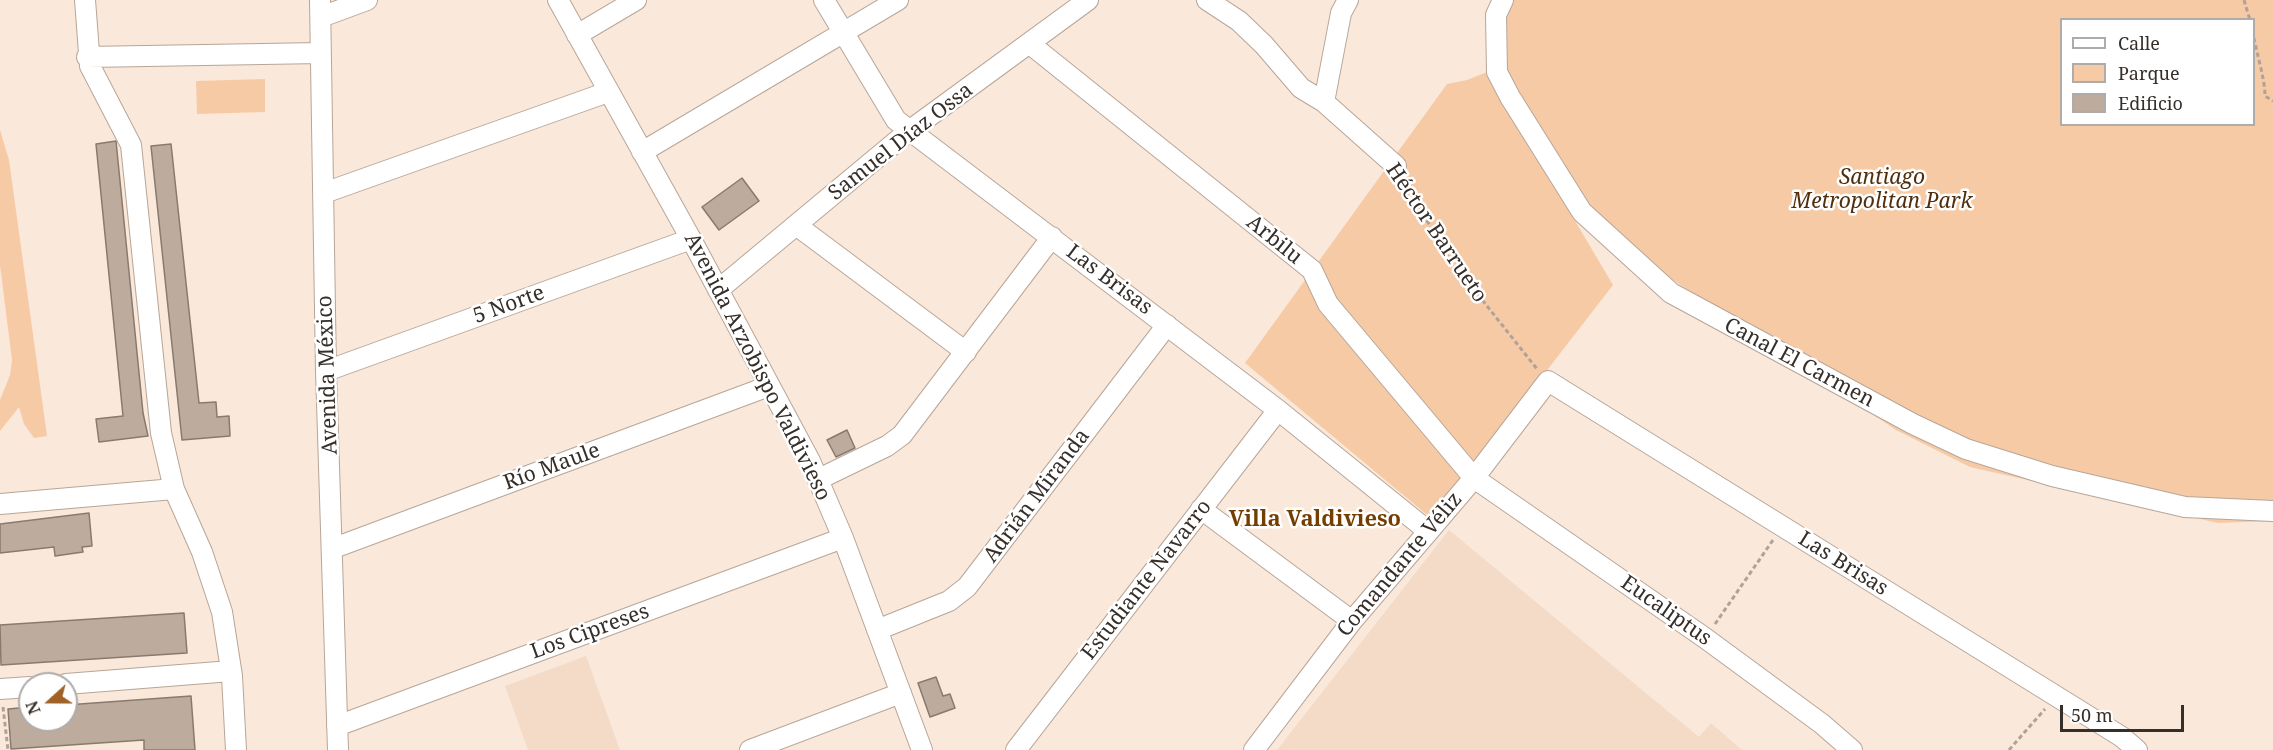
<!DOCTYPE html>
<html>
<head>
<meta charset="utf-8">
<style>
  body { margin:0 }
  #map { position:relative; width:2273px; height:750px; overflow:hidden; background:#fae8da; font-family:"Noto Serif",serif }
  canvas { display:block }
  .legend { position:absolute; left:2060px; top:18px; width:195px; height:108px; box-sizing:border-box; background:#fff; border:2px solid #aeaba9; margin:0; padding:8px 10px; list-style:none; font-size:18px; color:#352e29 }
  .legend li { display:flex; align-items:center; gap:12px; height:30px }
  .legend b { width:30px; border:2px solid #aeaba9 }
  .north { position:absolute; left:18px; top:672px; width:60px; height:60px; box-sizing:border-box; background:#fff; border:2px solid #aeaba9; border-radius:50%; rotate:249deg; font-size:16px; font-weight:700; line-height:24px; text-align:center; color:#352e29 }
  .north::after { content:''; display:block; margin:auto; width:21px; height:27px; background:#9f6126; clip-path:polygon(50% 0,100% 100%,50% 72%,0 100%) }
  .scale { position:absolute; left:2060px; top:705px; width:124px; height:27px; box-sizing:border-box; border:3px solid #352e29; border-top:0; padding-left:8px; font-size:18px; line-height:21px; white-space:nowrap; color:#352e29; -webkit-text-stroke:4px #fff; paint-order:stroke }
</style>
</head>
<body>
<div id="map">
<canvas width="2273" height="750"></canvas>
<ul class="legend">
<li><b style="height:8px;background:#fff"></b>Calle</li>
<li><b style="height:16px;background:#f7caa6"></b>Parque</li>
<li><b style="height:16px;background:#bdac9e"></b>Edificio</li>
</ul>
<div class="north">N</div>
<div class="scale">50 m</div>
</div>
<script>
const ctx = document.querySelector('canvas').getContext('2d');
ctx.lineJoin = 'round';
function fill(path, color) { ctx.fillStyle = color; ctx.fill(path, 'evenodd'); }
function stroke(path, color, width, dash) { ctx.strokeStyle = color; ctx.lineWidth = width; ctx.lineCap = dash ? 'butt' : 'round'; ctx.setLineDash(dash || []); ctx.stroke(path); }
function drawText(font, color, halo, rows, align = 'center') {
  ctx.font = font + ' "Noto Serif",serif'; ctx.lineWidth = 5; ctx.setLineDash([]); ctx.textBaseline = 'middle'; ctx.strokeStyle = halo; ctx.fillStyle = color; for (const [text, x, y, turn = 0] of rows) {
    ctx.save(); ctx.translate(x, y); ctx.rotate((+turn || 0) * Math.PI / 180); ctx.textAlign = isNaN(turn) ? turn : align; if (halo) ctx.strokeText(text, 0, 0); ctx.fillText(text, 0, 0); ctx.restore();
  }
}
fill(new Path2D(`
  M1449,530L1699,737L1711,723L1742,750H1277Z
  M586,656L620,750H528L505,686Z`), '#f3dbc8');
fill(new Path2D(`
  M1511,0H2273V521L2218,523L1970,467L1896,430L1645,261L1618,238L1585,201L1501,67V17ZM2062,20H2254V124H2062Z
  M1487,72L1613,285L1432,519L1245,363L1447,84L1467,80Z
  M265,79V112L197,114L196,81Z
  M0,130L9,160L47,436L34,438L24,424L19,407L0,431V400L10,375L12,360L0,265Z`), '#f7caa6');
const building = new Path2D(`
  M116,141L143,413L148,436L99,442L96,419L123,416L96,144Z
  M171,144L199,403L216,402L217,417L229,416L230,436L182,440L151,146Z
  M742,178L759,201L719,230L702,207Z
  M847,430L855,448L836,457L827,440Z
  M89,513L92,546L82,547L83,552L55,556L54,547L0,553V524Z
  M184,613L187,653L1,665L0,625Z
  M936,677L943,696L950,694L955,708L930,717L918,683Z
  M191,696L195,750H144V740L11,749L8,709L30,707V720H66V705Z`);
fill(building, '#bdac9e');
stroke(building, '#897a6d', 1.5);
const minor = new Path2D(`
  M85,0L90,66L131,145L161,433L174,489L202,552L222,612L232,676L236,750
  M320,0L326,371L338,750
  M558,0L691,239L810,461L843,538L922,750
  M824,0L896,120L1278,410L1428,531
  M1207,0L1239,21L1264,45L1301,88L1324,102L1396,166
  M1503,0L1496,15L1497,72L1510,97L1582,212L1671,293L1913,424L1966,449L2052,476L2185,507L2273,511
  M321,17L367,0
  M577,35L636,0
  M1030,44L1312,270L1328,304L1474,478L1705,638L1822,724L1852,750
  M87,57L321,53
  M1324,102L1341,13L1348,0
  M642,152L898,0
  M324,193L608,92
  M796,225L966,352
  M718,290L909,131L1088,0
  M326,371L691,239
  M819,479L887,446L902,435L1052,237
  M0,504L174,489
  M1201,509L1352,621
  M334,548L769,386
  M877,630L949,601L967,587L1167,325
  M66,684L231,671
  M0,689L30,687
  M337,726L843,538
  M750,750L901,693
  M1016,750L1278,410
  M1254,750L1352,621L1474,478L1548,381L2122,737L2137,750`);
stroke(minor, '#b7a698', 22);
stroke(new Path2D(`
  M2244,0L2250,20
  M2254,38C2257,55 2265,79 2265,96L2273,101
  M1405,181L1445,253L1537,369
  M1715,624L1773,540
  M3,707L8,750
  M2009,750L2045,709`), '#b0a298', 3, [4.5, 3]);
stroke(minor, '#fff', 20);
drawText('21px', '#352e29', '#fff', [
  ["Samuel Díaz Ossa",901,142,-38],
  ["Héctor Barrueto",1436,233,56],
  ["Arbilu",1274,240,39],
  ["Las Brisas",1109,280,37],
  ["5 Norte",509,305,-20],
  ["Canal El Carmen",1799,363,28],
  ["Avenida Arzobispo Valdivieso",757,367,63],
  ["Avenida México",328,375,-92],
  ["Río Maule",552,467,-20],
  ["Adrián Miranda",1037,496,-53],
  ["Las Brisas",1843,564,32],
  ["Comandante Véliz",1400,565,-50],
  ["Estudiante Navarro",1147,580,-52],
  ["Eucaliptus",1666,611,35],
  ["Los Cipreses",590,632,-20]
]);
drawText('italic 21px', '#512f0e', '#fff', [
  ["Santiago",1882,178],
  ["Metropolitan Park",1882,202]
]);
drawText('bold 22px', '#743e00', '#fff', [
  ["Villa Valdivieso",1315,520]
]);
</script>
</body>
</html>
